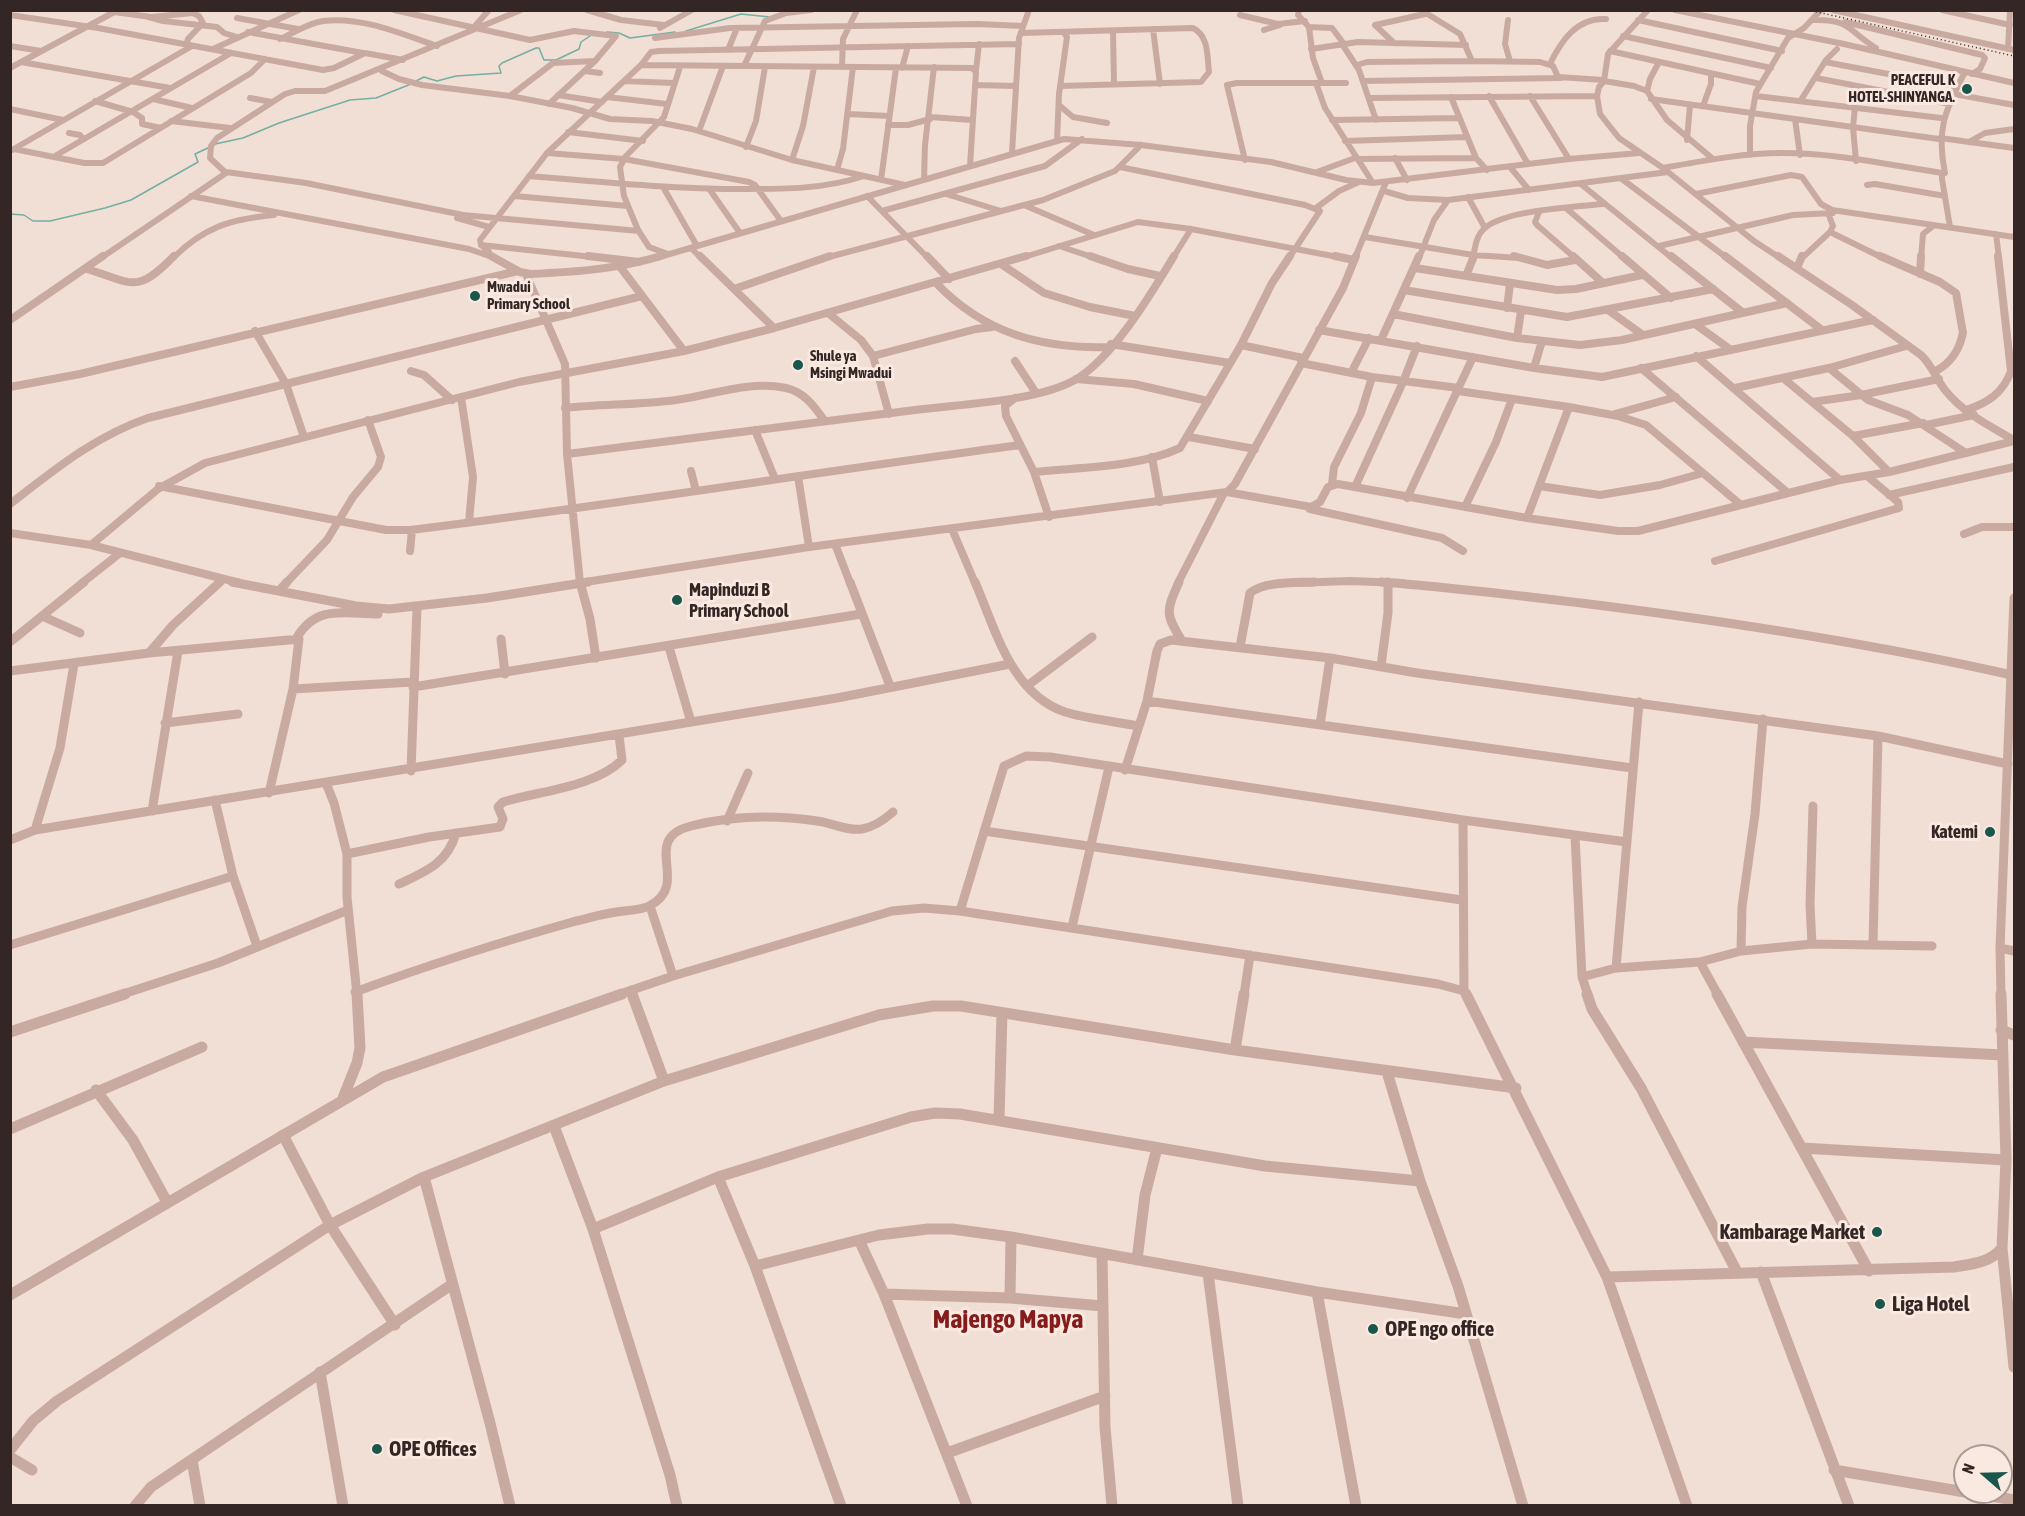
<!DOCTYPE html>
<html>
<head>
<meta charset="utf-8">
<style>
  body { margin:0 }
  #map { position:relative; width:2025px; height:1516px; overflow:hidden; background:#f1ded5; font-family:"Asap Condensed",sans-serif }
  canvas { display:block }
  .frame { position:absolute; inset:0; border:12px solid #332624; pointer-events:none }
  .north { position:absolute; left:1953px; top:1444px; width:60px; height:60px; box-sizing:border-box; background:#f9e9e1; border:2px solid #aa9b95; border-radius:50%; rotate:290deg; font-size:16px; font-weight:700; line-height:24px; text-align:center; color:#332624 }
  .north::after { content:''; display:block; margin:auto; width:21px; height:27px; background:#19564c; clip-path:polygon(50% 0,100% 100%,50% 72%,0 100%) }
</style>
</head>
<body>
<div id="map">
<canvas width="2025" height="1516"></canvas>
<div class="frame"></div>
<div class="north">N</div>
</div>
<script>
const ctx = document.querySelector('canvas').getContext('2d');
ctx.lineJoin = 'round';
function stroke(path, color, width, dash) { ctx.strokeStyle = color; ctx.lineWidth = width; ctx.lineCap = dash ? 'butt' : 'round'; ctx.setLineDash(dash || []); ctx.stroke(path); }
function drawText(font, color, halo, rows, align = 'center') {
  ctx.font = font + ' "Asap Condensed",sans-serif'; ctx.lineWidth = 6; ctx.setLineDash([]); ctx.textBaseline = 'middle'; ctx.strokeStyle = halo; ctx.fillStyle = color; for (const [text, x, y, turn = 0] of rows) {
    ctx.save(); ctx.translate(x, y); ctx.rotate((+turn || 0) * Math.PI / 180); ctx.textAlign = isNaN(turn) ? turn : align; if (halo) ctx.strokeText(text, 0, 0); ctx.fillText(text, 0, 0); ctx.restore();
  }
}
stroke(new Path2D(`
  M686,31L741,14L770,17
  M607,32L619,33L630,38L675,32
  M416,81L424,77L437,81L456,76L501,73L499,66L502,63L536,48H539L544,60H556L579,49L581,42L590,36
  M215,144L243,138L279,123L350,100L376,98L411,84
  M10,214L24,215L33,221H50L105,208L131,200L198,162L195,154L210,147`), '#73afa4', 1.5);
stroke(new Path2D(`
  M394,10L530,40L574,31L616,36L595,61L549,104
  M587,10L621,20L664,25
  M1299,10L1298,15L1309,27L1313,58L1322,83
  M1421,10L1460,34L1472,61L1540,62L1553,66L1558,77L1604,80
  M1648,10L1608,54L1604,81L1599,87L1597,96L1600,114L1619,138L1663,168L1754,241L1780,258
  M1675,10L1844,44L2014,83
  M1833,10L2014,50
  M1942,10L2010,25
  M114,12L151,17L193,13
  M10,15L98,28L323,70L334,68L365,53L403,60
  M1240,15L1278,24L1305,21
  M145,16L163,21L217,27L224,33L237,37
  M237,18L298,29
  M1508,20L1505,44L1510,61
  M1638,20L1782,51
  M1813,20C1851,19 1848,31 1876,48
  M1845,22L1982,55L1985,58L1980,69L1972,74
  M475,26L489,10
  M1309,27L1332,28L1344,44
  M660,28L692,10
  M1153,29L1160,84
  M1264,30L1280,25
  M248,32L363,53
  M1113,32L1114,84
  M1021,33L1193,28C1209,36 1207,56 1209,72L1201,82L1060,86
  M1623,36L1771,68
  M655,38L730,28L977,24L1023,26
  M280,39C294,33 308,23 323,21C361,16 402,34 437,46
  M1394,43L1375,25L1425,14
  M1342,44L1359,70L1376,120
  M186,45L188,39L203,23L199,16L189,11
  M10,46L41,51
  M213,49L299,10
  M1311,49L1358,42L1466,45
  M2008,49L2010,10
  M728,50L737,28
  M1610,51L1760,84
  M21,62L170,88
  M1825,62L1957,87
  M1550,64C1561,41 1577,17 1606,19
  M641,65L651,52L659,51L1019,44
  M1357,65L1367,62L1472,61
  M744,66L765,21L786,13L811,10
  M842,67L843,39L857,10
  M10,68L118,10
  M902,68L908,46
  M976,70L979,44
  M382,71L399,79L422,85L510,96L572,108L610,119L652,121L692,129L792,160L905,185
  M585,71L600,73
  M1816,78L1950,104
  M625,81L673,83
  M1363,81L1561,78
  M1604,81L1634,86L1647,91L1667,120L1713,159
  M1316,83L1325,108L1373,183
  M976,85L1016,86
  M1647,91L1650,79L1659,62
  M1954,94L2014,105
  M558,95L602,102
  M510,96L553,63L595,61
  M1489,96L1528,164
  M1530,96L1569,159
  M1756,96L1941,118
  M607,97L667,104
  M1451,97L1476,158L1487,170
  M250,98L272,102
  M1370,98L1597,96
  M153,99L192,108
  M1651,99L1939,139
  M1801,100L1826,60L1837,49
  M95,101L133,112L142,118V124L161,128
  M1059,105L1073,117L1107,123
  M1703,106L1711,84V74
  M1855,107L1853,127L1856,161
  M10,109L63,120
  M848,114L889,116
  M930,117L972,120
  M1795,119L1800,155
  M1332,120L1459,118
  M171,121L230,128
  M888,125H908L930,119
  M699,131L723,66
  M568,132L643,141
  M69,133L80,135L83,139
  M1940,138L2014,148
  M1057,140L1059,94L1067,37L1064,33
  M1687,140L1690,105
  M1345,141L1467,137
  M1969,142L1985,133L2014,129
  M746,147L756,121L765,67
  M14,149L84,163H103L251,73L265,59
  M12,150L192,46
  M547,153L624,159L749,182L755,185L781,221
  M1012,153L1019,38L1029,10
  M1750,155V126L1756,92L1788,38L1804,28L1821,10
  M55,156L231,53
  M1395,158L1407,180
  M1357,159L1476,158
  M792,160L803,126L814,67
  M1245,160L1227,85L1237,83H1346
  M1120,167L1305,205L1320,211L1289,258
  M1510,167L1529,190
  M1663,168C1702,161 1742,153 1782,153C1836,153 1889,165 1942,173
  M837,170L843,149L853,67
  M226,172L306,183L463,215L639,231
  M1317,172L1355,158
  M529,176C601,182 673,189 745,189C786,189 825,189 864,176
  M1622,179L1727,258
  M881,180L896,68
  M924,180L925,145L934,67
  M1582,185L1672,258
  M1867,185L1875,184L1945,196
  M663,187L697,246
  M710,190L740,233
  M1384,191L1408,198L1448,200
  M946,194L1001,211
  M1696,194L1791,175L1802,177L1821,204L1832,210L2014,237
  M191,196L469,249L495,258
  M514,196L628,206
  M867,196L928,258
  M1468,197L1485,228
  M1024,205L1094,235
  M1316,208L1339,191L1359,182
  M1567,209L1624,258
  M882,211L1045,166L1082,139
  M1539,212L1535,222L1537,225L1575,258
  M457,218L489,227
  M1950,227L1942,179V173H1945C1936,130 1945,110 1965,72
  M1830,232L1883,258
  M1996,234L1999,258
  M1365,237L1473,255L1520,258
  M481,245L602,258
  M1059,246L1095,258
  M1659,246L1793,215L1833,213
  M691,248L701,258
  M489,252L481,245L480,240L547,153L641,65L972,68L976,72L970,166
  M668,254L649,247L638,230L624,196L620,167L626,156L664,117L680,67
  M101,258L226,173L210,158L211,146L217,138L285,94L295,91H325L521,10
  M173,258C204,227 231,219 274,215
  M656,258L1064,139L1141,145L1271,162L1346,180L1373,183L1569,159L1639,153
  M825,258L1043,200L1115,171L1141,145
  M1021,258L1138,222L1191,229L1343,258
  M1173,258L1191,229
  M1355,258L1386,182
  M1419,258L1434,220L1448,200L1668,172
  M1473,258C1475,248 1476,235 1485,228C1505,210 1575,207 1603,204
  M1802,258L1830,232L1833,226L1828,213
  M1921,258L1923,234L1933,226`), '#c9aaa1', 6);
stroke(new Path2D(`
  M491,256L520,272L530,274C575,272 618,269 661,256
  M588,256L639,262
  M700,256L774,328
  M927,256L949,279
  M1090,256L1128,269L1160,276
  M1335,256L1354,260
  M1514,256L1547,265L1575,260
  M1573,256L1603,283
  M1622,256L1671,298
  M1671,256L1742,312
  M1725,256L1822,330
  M1778,256L1852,305L1921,355C1932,365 1936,379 1945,390C1963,413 1990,426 2014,440
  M1880,256L1940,282L1956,293L1963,333C1959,350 1952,362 1936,371
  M1001,264L1044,293L1090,307L1135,316
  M621,268L684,351
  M1415,268L1557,290L1576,289L1642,275
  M1797,268L1802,256
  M87,269C133,283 136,295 174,256
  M526,274L565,364L567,454L580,583
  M1920,274L1921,256
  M1466,276L1474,256
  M936,283C984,333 1041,349 1109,347
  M734,289L830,256
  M1404,290L1567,317L1713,289
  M1507,308L1510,284
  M1608,310L1643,335
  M828,313L861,340L873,356L889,414
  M1393,314L1517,338L1580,345L1622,340L1787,303
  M10,320L103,256
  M1695,324L1731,350
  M1319,330L1534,368L1602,377L1873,320
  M255,331L286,384L304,437
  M1517,338L1521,311
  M1381,340L1419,256
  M1111,344L1230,363
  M1241,345L1303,358
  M873,356L976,329L992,327
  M1696,356L1840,480
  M1015,361L1036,393
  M1301,363L1372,377L1459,388
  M1534,368L1542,341
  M1641,368L1788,493
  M1829,368L1868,400L1908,415L1966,453
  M411,371L424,375L452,400
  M1351,373L1369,338
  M1783,378L1853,436L1889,472
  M1076,379L1134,384L1208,401
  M10,387L80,374L518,271
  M1735,388L1829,368L1906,346
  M1458,391L1569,407L1618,416L1646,425L1741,505
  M461,397L473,477L469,522
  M1015,398L1005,406L1006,416L1034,472L1049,517
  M1812,402L1861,395L1939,379
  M565,408C602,404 639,405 676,400C712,395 750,380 786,388C804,392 814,406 824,420
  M1966,410C1988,403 2003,393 2011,371L1998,256
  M1615,414L1676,397
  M1926,425L1974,415
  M755,430L775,479
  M1853,436L1923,423
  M1189,437L1255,449
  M567,454C683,439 799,425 915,410C960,404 1035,402 1075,380C1113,358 1151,294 1174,256
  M1152,457L1160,502
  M691,471L696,491
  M1034,472C1082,467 1136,468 1180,448L1241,345L1272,283L1290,256
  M798,476L809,547
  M1332,484L1334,467L1361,413L1372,377
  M159,486L386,530H410C614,505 816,472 1020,445
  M1539,486L1600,495L1660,485L1703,473
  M1355,487L1403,382L1417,346
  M1227,492L1311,507L1320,502L1328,487L1338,484L1527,518L1618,531H1638L1840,480L1889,472L2014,441
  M1889,495L2014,467
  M1407,498L1473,357
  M10,504C53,471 95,436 148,418L642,296
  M1465,507L1496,442L1512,399
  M1310,509L1442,538L1463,551
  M1527,518L1569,407
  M952,529L975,583
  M10,533L91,545L240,583
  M1964,534L1982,527H2014
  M835,544L850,583
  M91,545L158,489L205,463L519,382L684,351L774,328L1026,256
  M410,551L412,530
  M1715,561L1899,508L1898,502L1867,476
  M82,583L120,553
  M218,583L222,580
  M286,583L327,540L353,497L378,467L381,457L368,420
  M579,583L809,547L1227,492L1235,484L1343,288L1356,256
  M1178,583L1224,493
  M1293,583L1350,581L1402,583`), '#c9aaa1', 8);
stroke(new Path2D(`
  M232,582L356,606L389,609L487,598L588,582
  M580,582L590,619L596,658
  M850,582L890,686
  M975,582C995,628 1011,694 1065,712C1088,719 1114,721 1138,726
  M1179,582C1166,611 1165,614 1182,641
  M1381,582C1448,587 1514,595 1581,603C1726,621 1869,643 2012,675
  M279,591L287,582
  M42,616L80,633
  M296,639C316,604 344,614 378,614
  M501,639L505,674
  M10,642L84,582
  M669,647L691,722
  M1240,647L1250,593C1265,581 1295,583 1314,582
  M149,653L173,625L220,582
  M1381,666L1388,613V582
  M10,671L149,653L299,639L293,689L269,793
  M1027,686L1092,637
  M413,687L861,614
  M293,689L413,682
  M1147,701L1632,768
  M165,723L238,714
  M1320,725L1330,658
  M1125,770L1147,701L1157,651L1160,644L1171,640L1330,658L1417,673L1878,736L2008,764
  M411,771L417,607
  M326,783L334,803L347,854V897L357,995
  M215,800L233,876L257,946
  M152,811L178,651
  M1463,820L1464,991
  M727,821L748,773
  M35,830L60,748L74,664
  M984,831L1462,900
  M1575,836L1582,977L1588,995
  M10,840L35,830L837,698L1010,664
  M347,854L429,837L500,827L503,819L498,807L503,802C539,791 595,787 622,760L619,735
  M399,884C425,872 448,863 456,833
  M650,906L673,976
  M960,911L1004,766L1026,756L1050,757L1463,820L1627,842
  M1072,927L1109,767
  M1812,944L1810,905L1813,806
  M1873,944L1878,736
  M10,945L233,876
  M2000,948L2014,951
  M1741,951L1742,907L1755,814L1763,719
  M1700,962L1718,995
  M1616,968L1639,702
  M1582,977L1616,968L1700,962L1741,951L1812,944L1932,946
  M631,990L633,995
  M355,992C428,965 501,942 576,921C589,918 602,914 616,912C627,910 641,911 651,905C691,883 639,839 691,826C731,816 776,815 817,821C833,823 846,831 862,829C874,827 884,820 893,812
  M120,995L218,963L348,910
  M617,995L673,976L892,911L924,908L960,911L1438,984L1464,991L1467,995
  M1244,995L1250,955
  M2001,995L2000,948L2014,598`), '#c9aaa1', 9);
stroke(new Path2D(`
  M632,994L664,1081
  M1466,994L1607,1277L1687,1506
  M1587,994L1592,1009L1641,1088L1737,1272
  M1717,994L1869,1271
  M2001,1030L2014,1035
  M10,1032L125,994
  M1743,1042L2003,1055
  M1235,1050L1244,994
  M1387,1072L1420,1181L1458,1286L1523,1506
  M96,1090L133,1140L167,1202
  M343,1098L357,1063L360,1048L357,994
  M999,1119L1002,1013
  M554,1126L593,1229L670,1475L677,1506
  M10,1129L202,1047
  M283,1135L330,1225L395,1325
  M1802,1148L2006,1160
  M424,1177L490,1423L510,1506
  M718,1177L755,1266L841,1506
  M593,1229L718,1177L911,1117L935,1113L960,1114L1265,1166L1420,1181
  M859,1240L884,1294L967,1506
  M2002,1248L2014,1367
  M1102,1254L1105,1427L1112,1506
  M1137,1260L1145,1195L1157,1148
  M755,1266L879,1235L928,1229H952L1011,1237L1317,1292L1466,1314
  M1761,1272L1849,1506
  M1208,1273L1238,1506
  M1607,1277L1954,1267C1972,1264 1990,1263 2002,1248L2006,1160L2001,994
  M1317,1292L1356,1506
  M884,1294L1010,1298L1103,1306
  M10,1295L383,1077L622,994
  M1010,1298L1011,1237
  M320,1372L343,1506
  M10,1450L33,1421L57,1401L330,1225L424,1177L664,1081L879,1015L933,1006H961L1235,1050L1516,1088
  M947,1453L1105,1396
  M10,1457L32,1470
  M192,1460L200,1506
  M1834,1470L1965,1492
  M1968,1492L2014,1500
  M135,1506L151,1487L451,1285`), '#c9aaa1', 11);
stroke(new Path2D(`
  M1808,10L2014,56`), '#332624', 1.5, [1, 3]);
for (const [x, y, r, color] of [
  [1967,89,6,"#19564c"],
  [475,296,6,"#19564c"],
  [798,365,6,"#19564c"],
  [677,600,6,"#19564c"],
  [1990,832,6,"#19564c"],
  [1877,1232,6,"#19564c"],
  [1880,1304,6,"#19564c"],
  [1373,1329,6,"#19564c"],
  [377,1449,6,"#19564c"]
]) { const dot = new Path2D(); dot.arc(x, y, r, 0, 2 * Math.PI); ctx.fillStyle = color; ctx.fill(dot); stroke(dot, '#f9e9e1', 2); }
drawText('bold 15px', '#332624', '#f9e9e1', [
  ["PEACEFUL K",1955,80,"right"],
  ["HOTEL-SHINYANGA.",1955,97,"right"],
  ["Mwadui",487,287],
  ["Primary School",487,304],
  ["Shule ya",810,356],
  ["Msingi Mwadui",810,373]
], 'left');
drawText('bold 18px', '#332624', '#f9e9e1', [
  ["Mapinduzi B",689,590],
  ["Primary School",689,611],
  ["Katemi",1978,832,"right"]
], 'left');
drawText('bold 21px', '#332624', '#f9e9e1', [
  ["Kambarage Market",1865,1232,"right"],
  ["Liga Hotel",1892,1304],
  ["OPE ngo office",1385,1329],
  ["OPE Offices",389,1449]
], 'left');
drawText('bold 26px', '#851b1b', '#f9e9e1', [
  ["Majengo Mapya",1008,1320]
]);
</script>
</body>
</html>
